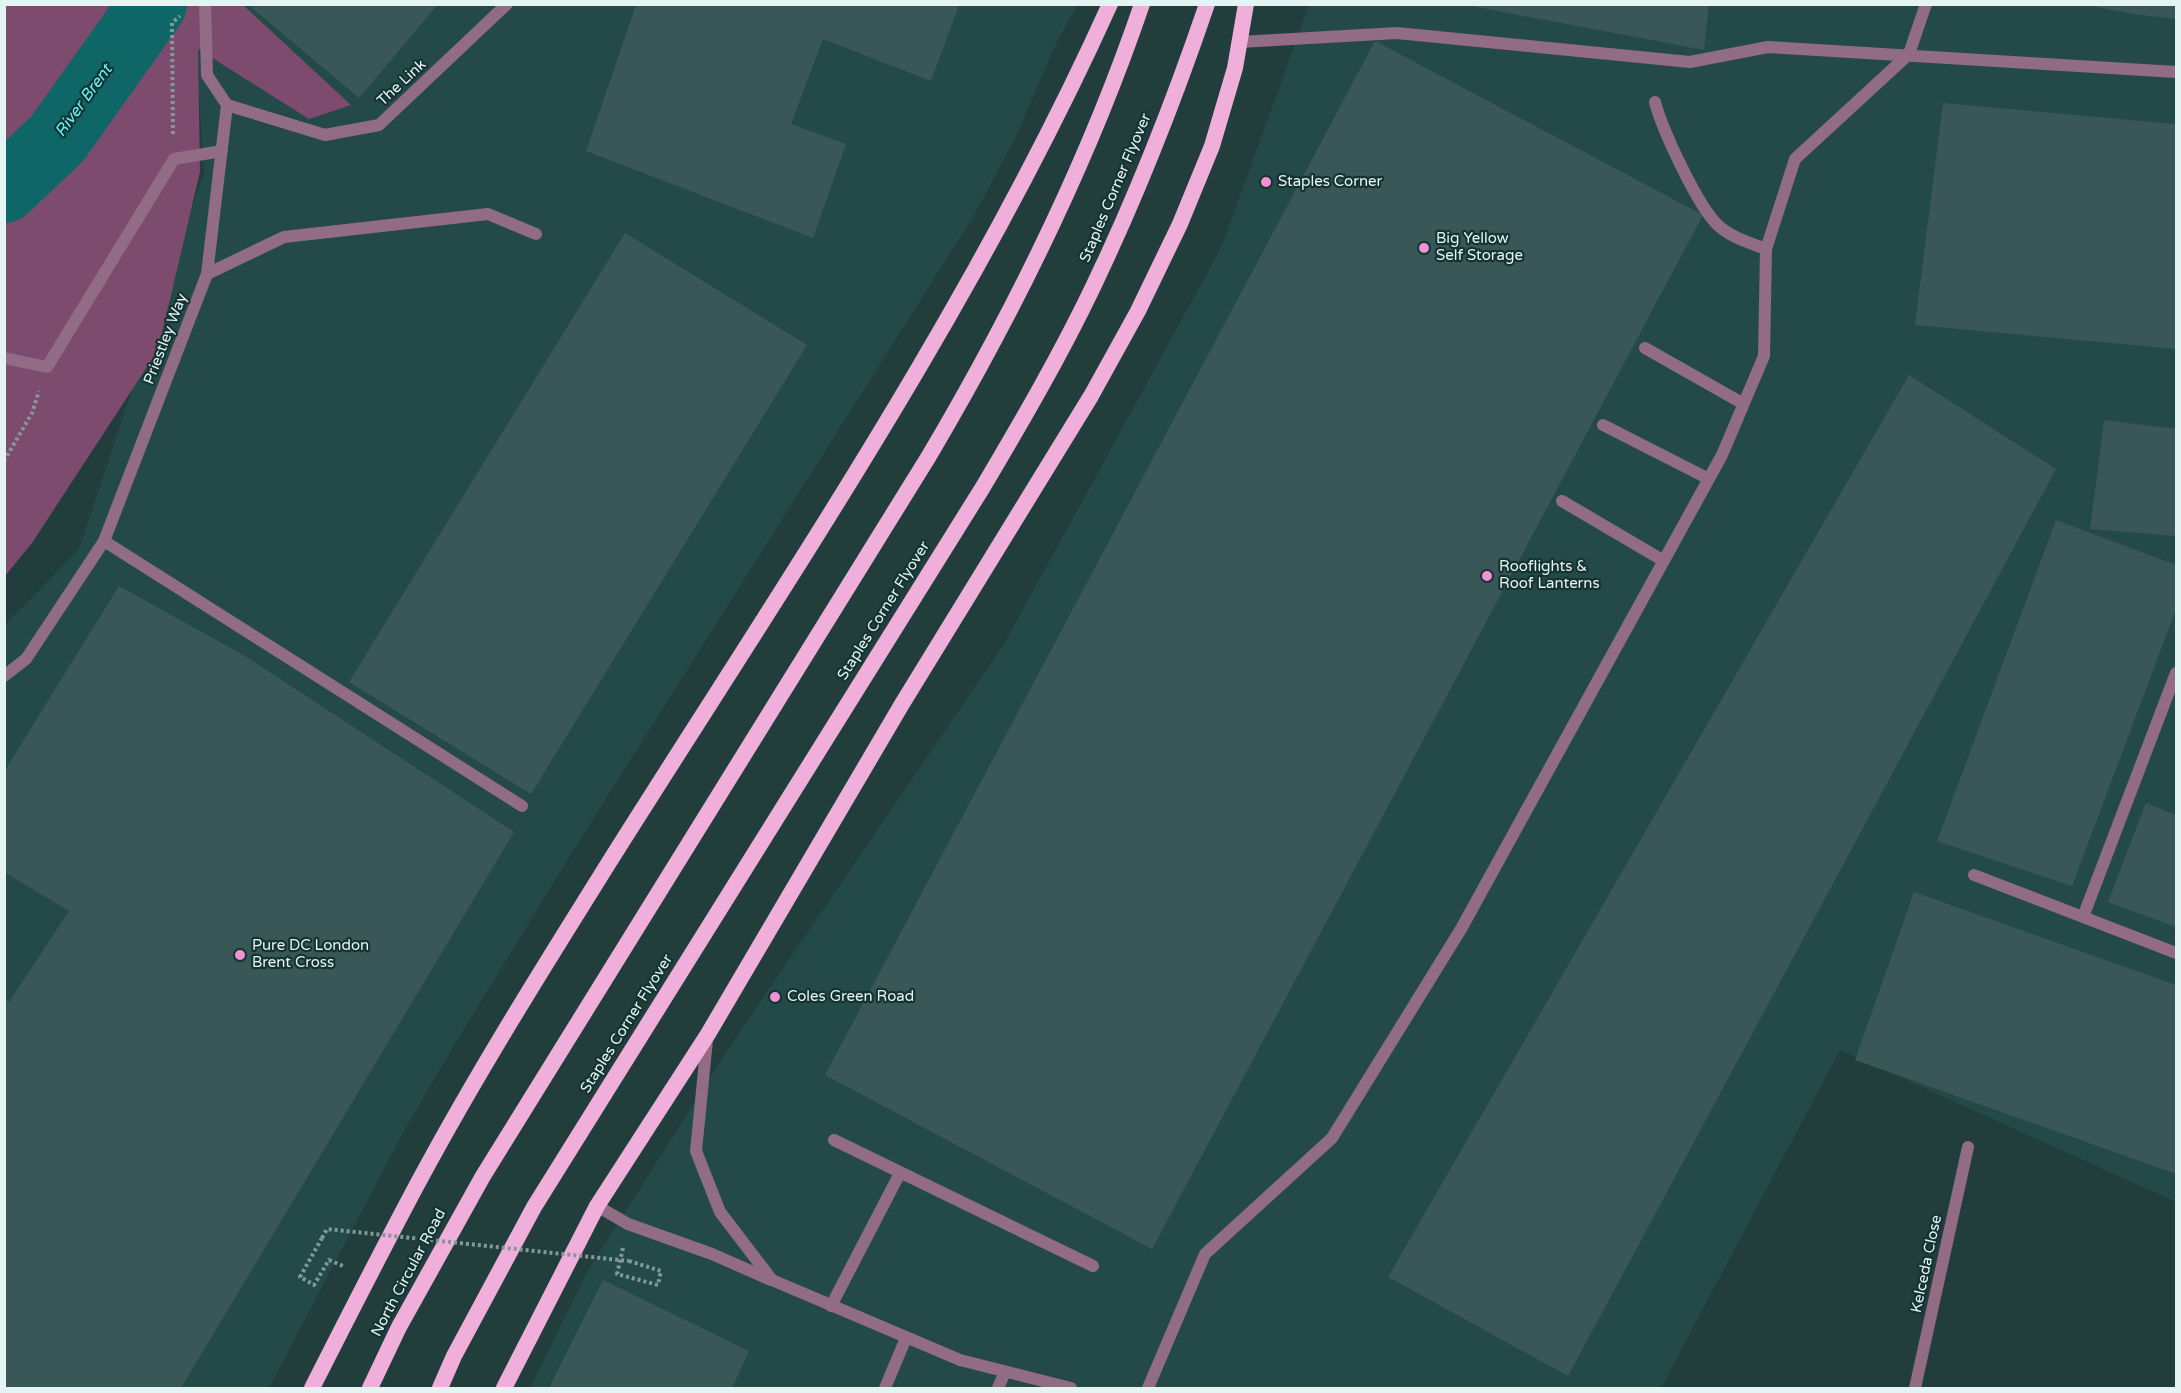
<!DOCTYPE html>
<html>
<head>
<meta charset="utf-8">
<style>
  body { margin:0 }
  #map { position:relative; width:2181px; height:1393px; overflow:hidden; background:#213e3d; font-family:"Varela Round",sans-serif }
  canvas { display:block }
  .frame { position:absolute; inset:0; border:6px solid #e3f4f3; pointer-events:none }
</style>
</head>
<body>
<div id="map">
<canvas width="2181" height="1393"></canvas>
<div class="frame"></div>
</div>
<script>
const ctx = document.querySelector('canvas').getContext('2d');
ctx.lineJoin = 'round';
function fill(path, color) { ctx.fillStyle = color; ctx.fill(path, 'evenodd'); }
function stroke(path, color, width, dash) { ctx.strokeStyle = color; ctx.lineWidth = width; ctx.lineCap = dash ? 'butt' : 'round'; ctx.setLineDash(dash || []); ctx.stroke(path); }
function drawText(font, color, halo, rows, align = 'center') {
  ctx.font = font + ' "Varela Round",sans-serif'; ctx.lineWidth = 4.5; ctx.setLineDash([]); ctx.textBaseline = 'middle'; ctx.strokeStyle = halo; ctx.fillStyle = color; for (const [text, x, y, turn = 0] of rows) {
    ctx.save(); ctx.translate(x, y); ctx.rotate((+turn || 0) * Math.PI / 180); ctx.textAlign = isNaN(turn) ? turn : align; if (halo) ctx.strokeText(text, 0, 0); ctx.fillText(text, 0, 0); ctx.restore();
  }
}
fill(new Path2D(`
  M242,5H1077L1055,46L1018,132L976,212L576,846L450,1052L405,1129L269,1388H5V625L79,549L204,172L196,49Z
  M1309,5H2176V1202L1840,1050L1661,1388H530L587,1272L733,1042L1004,644L1222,246Z`), '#234a49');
fill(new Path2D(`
  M5,5H243L351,105L309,119L198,49L200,172L158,350L32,543L5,576Z`), '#7d4b6d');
stroke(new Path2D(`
  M4,189L57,139L153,4`), '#0e6766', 68);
fill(new Path2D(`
  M255,4H438L359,98L252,8Z
  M1461,4H1709L1704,50Z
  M636,5H959L931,81L823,39L791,124L846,144L813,238L586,151Z
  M2086,5H2176V19L2133,14Z
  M1375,41L1703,215L1152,1249L825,1075Z
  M1943,103L2176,124V349L1915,325Z
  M625,233L807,345L531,794L349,682Z
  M1909,375L2056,469L1568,1376L1388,1277Z
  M2104,420L2176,429V536L2090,529Z
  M2056,520L2176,565V609L2072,886L1937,841Z
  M119,586L245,656L514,832L181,1388H4V999L9,1002L69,911L4,872V772Z
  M2146,803L2176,815V927L2108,902Z
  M1914,892L2176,985V1174L1855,1060Z
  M603,1280L749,1351L732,1388H549Z`), '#395756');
stroke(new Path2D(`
  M173,134L172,23L180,16
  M4,461L32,413L39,391
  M322,1238L300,1277L314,1285L329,1260L343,1266
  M623,1248L617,1274L658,1285L661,1271L629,1261`), '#829998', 4, [3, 3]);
stroke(new Path2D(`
  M1240,42L1397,33L1690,62L1768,47L2176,72
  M1655,102C1662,129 1699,210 1720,227C1733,238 1750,243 1766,249
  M227,105L325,135L379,125L507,4
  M207,274L284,237L488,214L536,234
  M1645,348L1742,403
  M4,358L47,367L174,159L222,151
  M1603,425L1709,479
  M1562,501L1664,561
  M104,541L522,806
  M4,676L26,659L104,541L207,274L227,105L207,75L205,4
  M1974,875L2083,917L2176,673
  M2083,917L2176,953
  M834,1140L1093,1266
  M831,1306L900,1173
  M885,1388L906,1338
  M998,1388L1005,1372
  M1148,1388L1205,1254L1332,1138L1461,929L1722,455L1764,356L1766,249L1795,159L1909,54L1926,4`), '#916c84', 12);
stroke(new Path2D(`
  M707,1040L696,1151L720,1212L772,1280
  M597,1206L628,1224L712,1254L771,1280
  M1915,1388L1968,1147`), '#916c84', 12);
stroke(new Path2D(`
  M772,1280L960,1360L1071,1388`), '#916c84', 12);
stroke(new Path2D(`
  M312,1388C347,1319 382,1250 419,1181C477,1073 543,968 608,864C785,583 973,308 1110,4
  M370,1388L399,1327L483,1176L929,456C1014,312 1088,163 1142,4
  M440,1388L454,1356L534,1207L983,487C1022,421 1060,356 1093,287C1137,195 1174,101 1207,4
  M504,1388L597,1206L708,1034L902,704L1091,396L1138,311L1180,224L1212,146L1235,68L1246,4`), '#efafda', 16);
stroke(new Path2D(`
  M322,1238L327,1229L629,1261`), '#829998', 4, [3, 3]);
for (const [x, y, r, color] of [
  [1266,182,6,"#f391d5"],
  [1424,248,6,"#f391d5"],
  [1487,576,6,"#f391d5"],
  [240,955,6,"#f391d5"],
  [775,997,6,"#f391d5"]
]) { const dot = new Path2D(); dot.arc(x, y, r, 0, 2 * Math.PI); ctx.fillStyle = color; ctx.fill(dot); stroke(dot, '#163333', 2); }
drawText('15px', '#e3f4f3', '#163333', [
  ["The Link",402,83,-43],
  ["Staples Corner Flyover",1116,188,-67],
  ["Priestley Way",166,339,-69],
  ["Staples Corner Flyover",884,611,-58],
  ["Staples Corner Flyover",627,1024,-58],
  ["Kelceda Close",1927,1264,-78],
  ["North Circular Road",409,1273,-62]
]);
drawText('15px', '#e3f4f3', '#163333', [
  ["Staples Corner",1278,182],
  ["Big Yellow",1436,239],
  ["Self Storage",1436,256],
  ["Rooflights &",1499,567],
  ["Roof Lanterns",1499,584],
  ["Pure DC London",252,946],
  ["Brent Cross",252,963],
  ["Coles Green Road",787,997]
], 'left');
drawText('italic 16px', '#60f5f2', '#163333', [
  ["River Brent",84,101,-54]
]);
</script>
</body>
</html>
